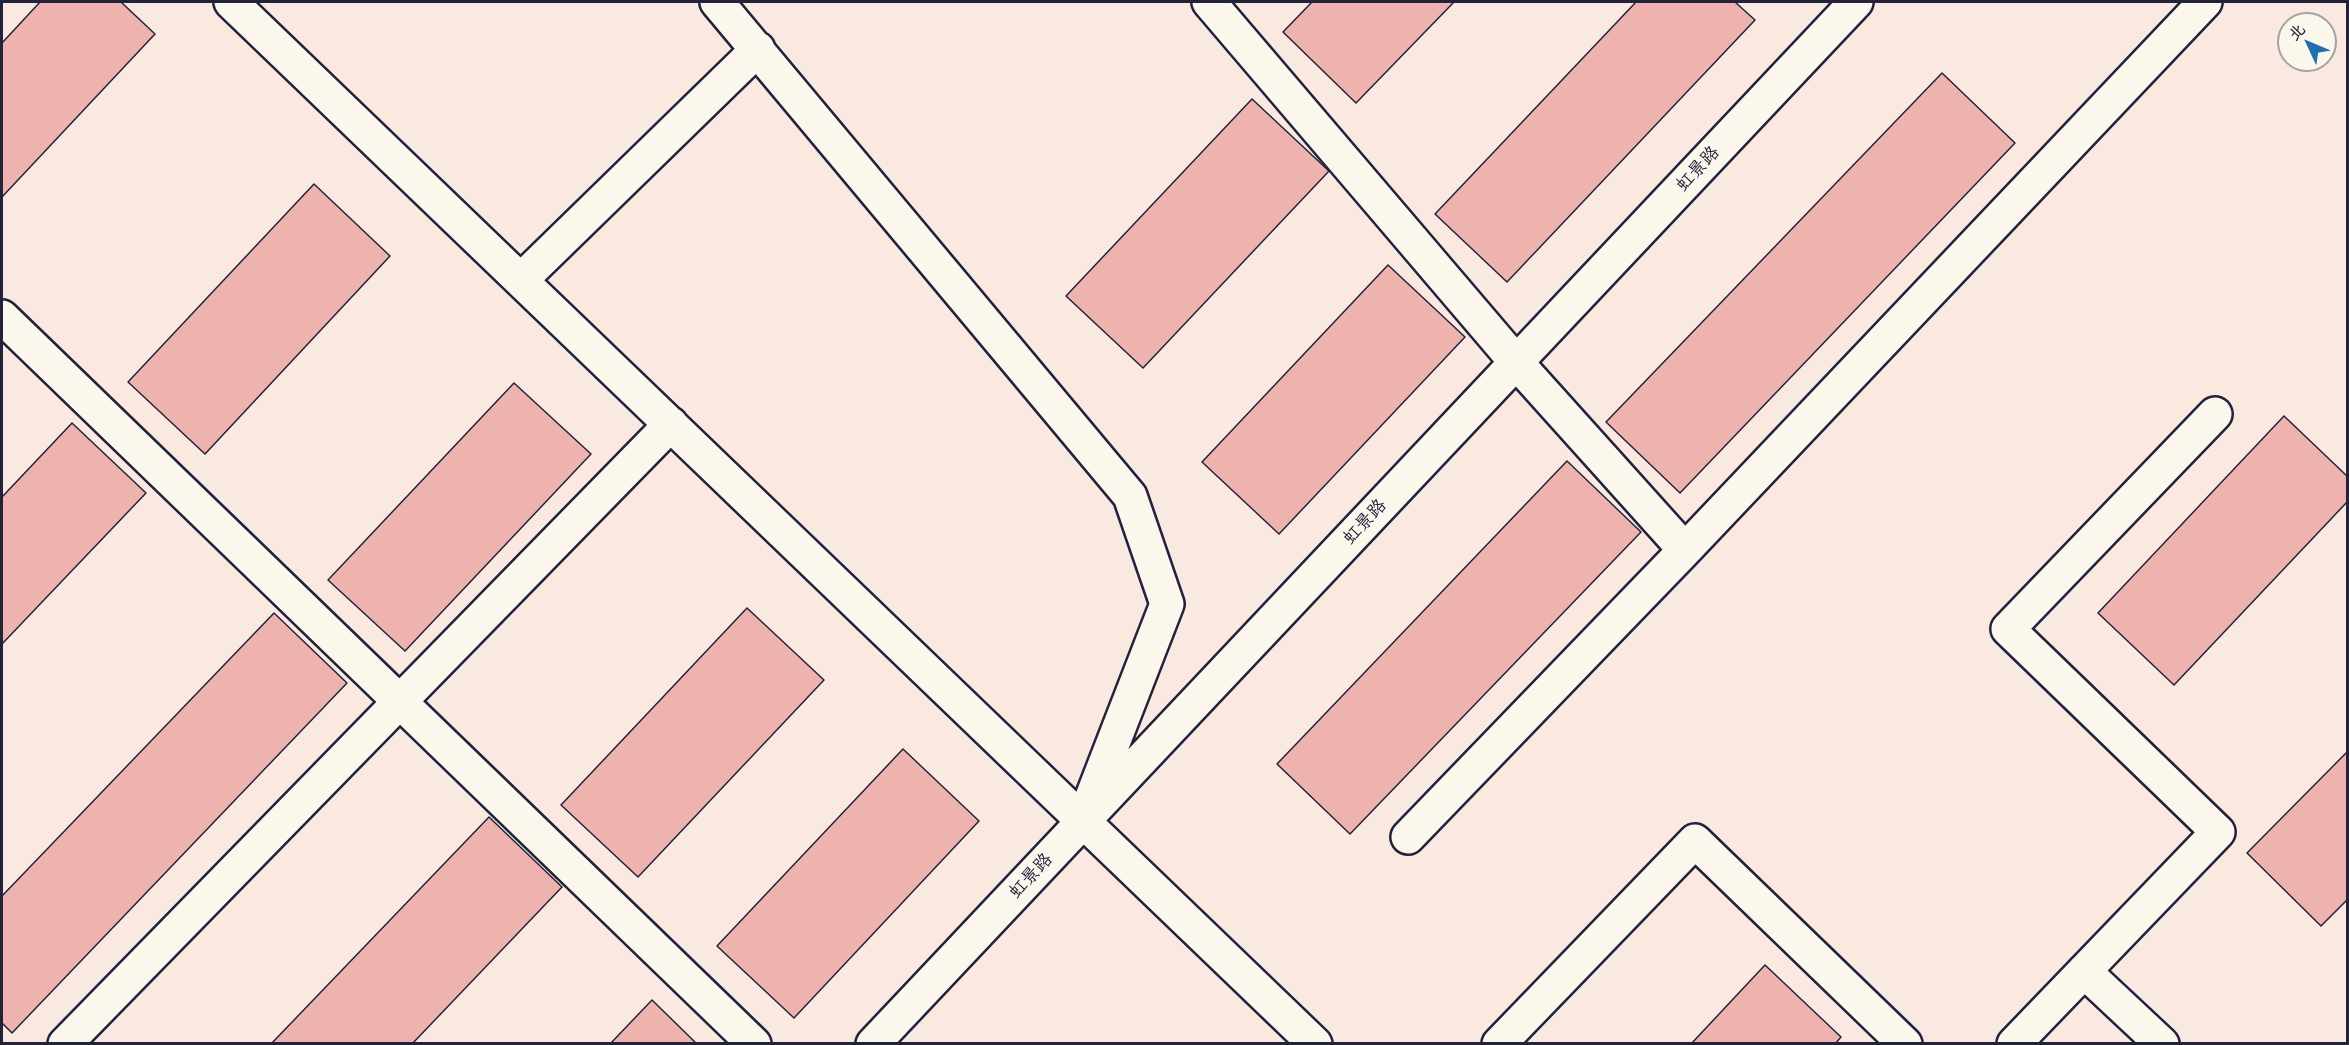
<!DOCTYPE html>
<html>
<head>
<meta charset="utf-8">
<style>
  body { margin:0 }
  #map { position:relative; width:2349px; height:1045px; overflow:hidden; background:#f9e9e0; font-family:"Playpen Sans","LXGW WenKai TC",sans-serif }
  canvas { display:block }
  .frame { position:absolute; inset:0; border:3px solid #22223b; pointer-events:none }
  .north { position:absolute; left:2277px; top:12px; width:60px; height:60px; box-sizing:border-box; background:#fbf7ec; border:2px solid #a4a2a5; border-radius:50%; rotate:314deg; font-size:16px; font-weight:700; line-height:24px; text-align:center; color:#22223b }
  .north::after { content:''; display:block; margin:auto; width:21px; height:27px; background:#1f6fb2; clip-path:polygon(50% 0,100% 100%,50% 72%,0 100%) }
</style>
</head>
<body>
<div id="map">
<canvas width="2349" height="1045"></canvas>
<div class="frame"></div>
<div class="north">北</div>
</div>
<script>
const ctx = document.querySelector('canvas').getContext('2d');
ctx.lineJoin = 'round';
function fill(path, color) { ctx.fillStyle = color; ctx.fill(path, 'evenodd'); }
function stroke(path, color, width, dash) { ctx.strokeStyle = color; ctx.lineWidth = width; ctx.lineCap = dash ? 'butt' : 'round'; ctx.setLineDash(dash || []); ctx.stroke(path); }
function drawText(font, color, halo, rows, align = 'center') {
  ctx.font = font + ' "Playpen Sans","LXGW WenKai TC",sans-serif'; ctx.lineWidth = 5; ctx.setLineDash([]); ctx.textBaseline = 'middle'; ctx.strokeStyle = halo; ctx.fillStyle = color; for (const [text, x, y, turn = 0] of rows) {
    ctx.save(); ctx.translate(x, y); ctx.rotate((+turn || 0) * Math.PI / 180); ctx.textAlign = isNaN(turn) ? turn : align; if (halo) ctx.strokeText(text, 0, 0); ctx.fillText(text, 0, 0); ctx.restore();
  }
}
const building = new Path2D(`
  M40,2H121L155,34L2,197V43Z
  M1312,2H1454L1356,103L1283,32Z
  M1636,2H1735L1755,20L1507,282L1435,214Z
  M1942,73L2015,143L1680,493L1606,422Z
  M1252,99L1329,171L1143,368L1066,296Z
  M314,184L390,256L205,454L128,382Z
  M1388,265L1465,337L1279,534L1202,462Z
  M514,383L591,454L405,651L328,580Z
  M2284,416L2348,477V501L2174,685L2098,613Z
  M72,423L146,493L2,644V497Z
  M1567,461L1641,532L1350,834L1277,764Z
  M747,608L824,680L638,877L561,805Z
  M274,613L347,683L12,1033L2,1023V896Z
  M903,749L979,821L794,1018L717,946Z
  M2348,751V899L2321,926L2247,853Z
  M489,817L562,887L412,1044H271Z
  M1765,965L1841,1037L1835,1044H1691Z
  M652,1000L697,1044H610Z`);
fill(building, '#efb3af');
stroke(building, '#22223b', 1.5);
const minor = new Path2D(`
  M231,2L1315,1044
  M717,2L1130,496L1167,604L1089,805
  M1209,2L1516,362L1685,550
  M521,280L758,49
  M2,317L754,1044
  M1408,837L1685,550L2205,2
  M2084,971L2162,1044
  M65,1044L671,424
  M873,1044L1856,2
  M1499,1044L1695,841L1905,1044
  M2014,1044L2218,832L2008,629L2215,414`);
stroke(minor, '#22223b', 38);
stroke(minor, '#fbf7ec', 33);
drawText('18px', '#22223b', '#fbf7ec', [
  ["虹景路",1698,169,-47],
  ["虹景路",1365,522,-47],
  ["虹景路",1031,876,-47]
]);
</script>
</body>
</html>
